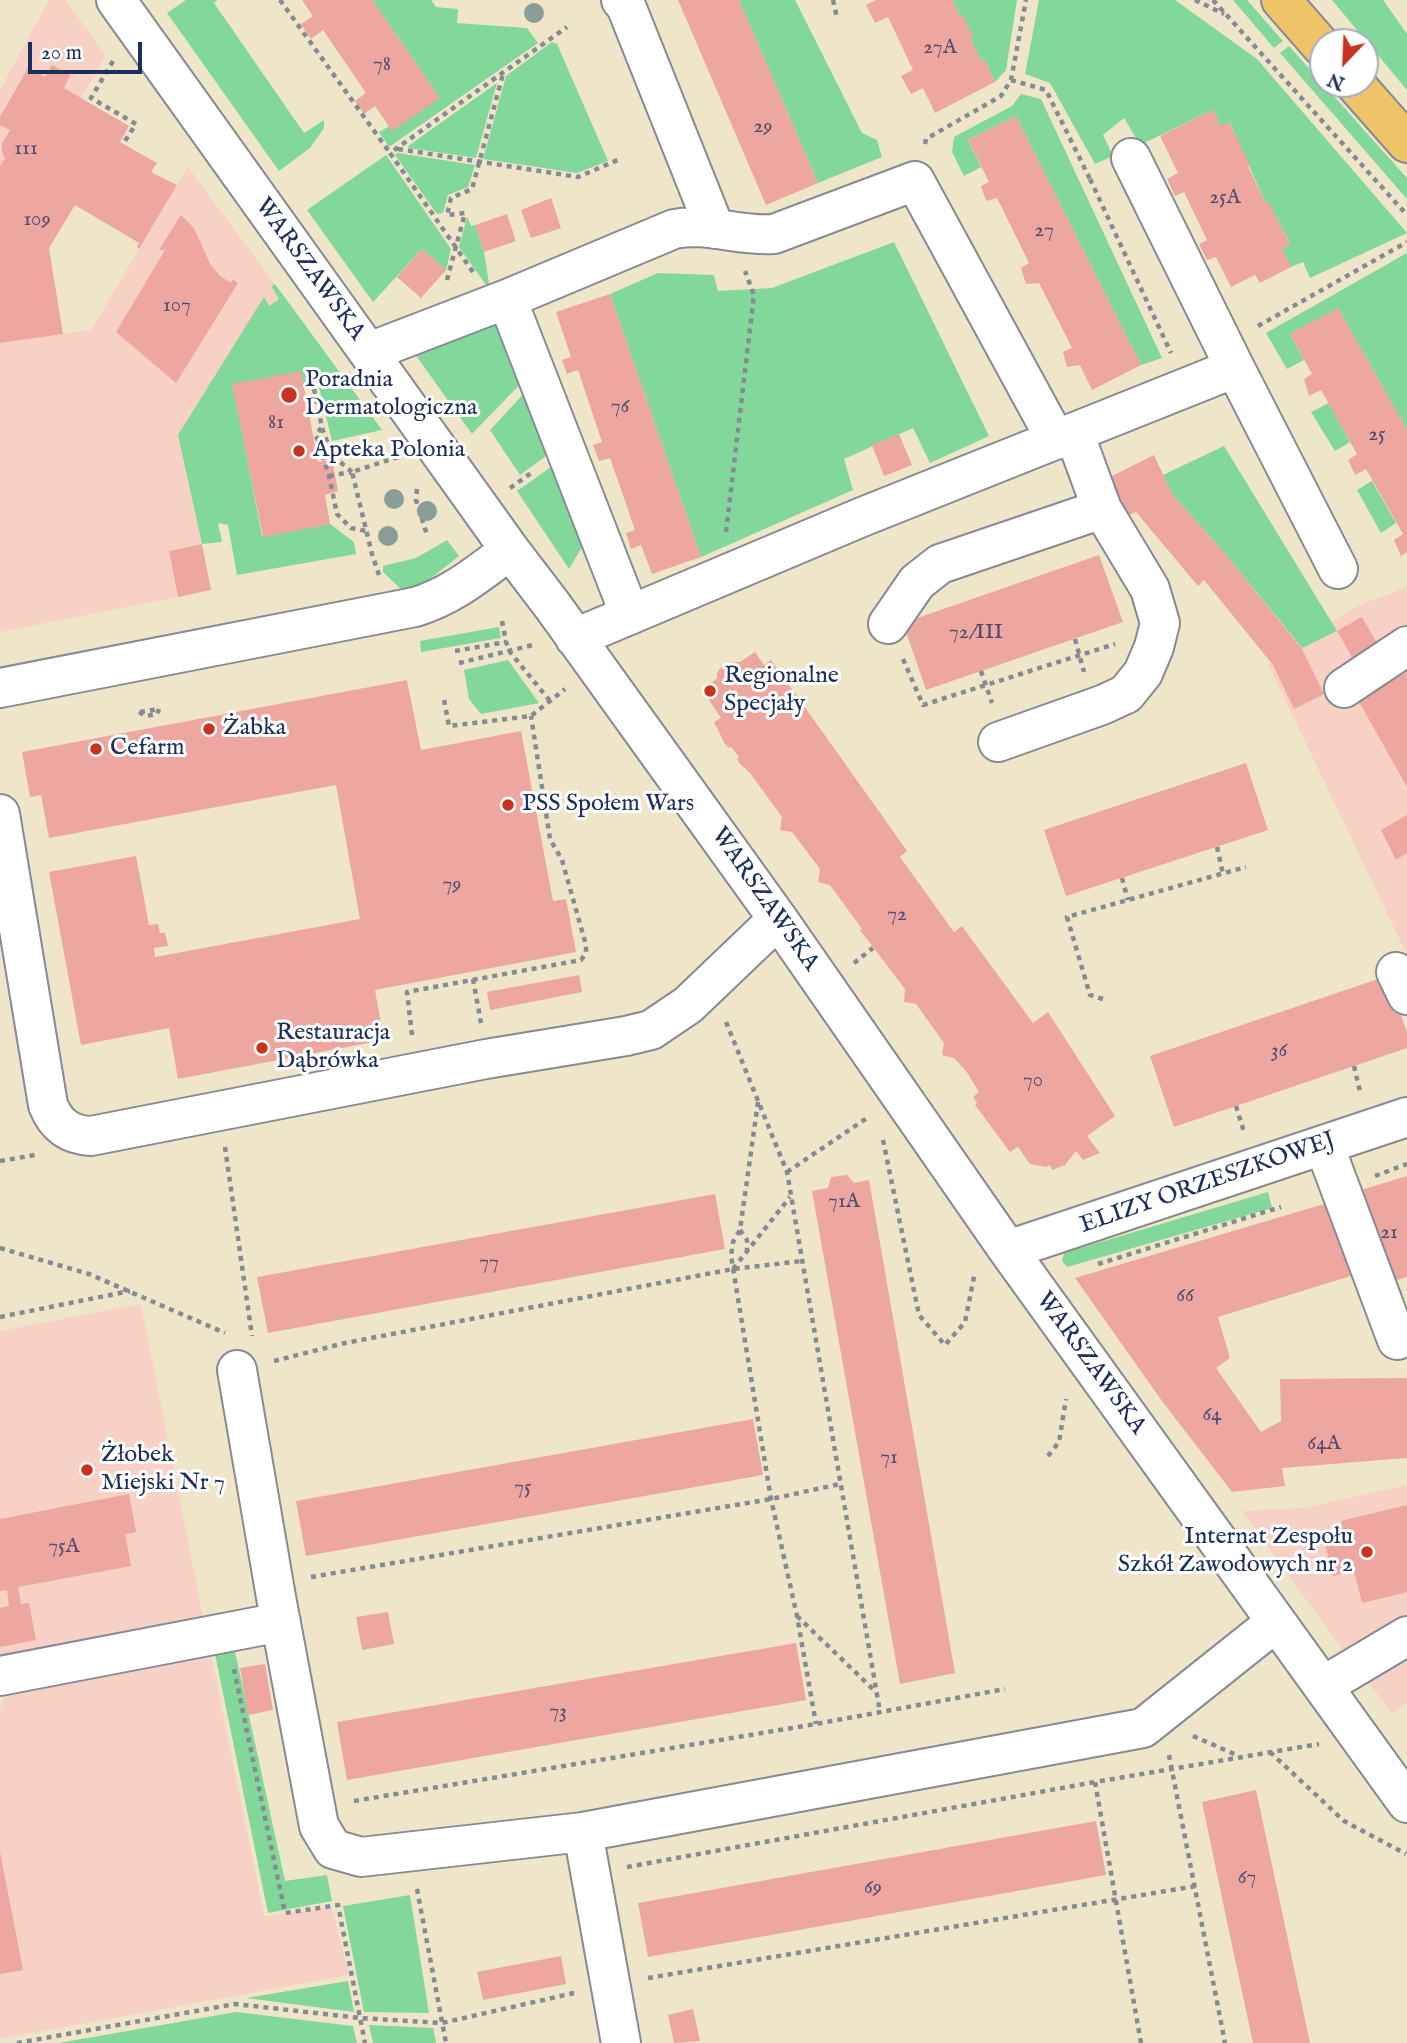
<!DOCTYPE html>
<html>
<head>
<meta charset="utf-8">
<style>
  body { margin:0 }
  #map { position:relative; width:1407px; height:2043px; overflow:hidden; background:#efe6c9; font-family:"IM FELL English",serif }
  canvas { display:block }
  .north { position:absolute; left:1309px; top:28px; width:70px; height:70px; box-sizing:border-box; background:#fff; border:2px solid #a4acbf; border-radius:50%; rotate:203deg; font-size:19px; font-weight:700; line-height:28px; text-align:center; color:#1b2f5e }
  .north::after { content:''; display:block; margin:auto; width:24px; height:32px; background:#c8321e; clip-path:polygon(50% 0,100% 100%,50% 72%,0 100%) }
  .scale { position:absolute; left:28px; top:42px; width:114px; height:32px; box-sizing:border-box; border:4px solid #1b2f5e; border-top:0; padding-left:9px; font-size:21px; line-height:24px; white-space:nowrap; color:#1b2f5e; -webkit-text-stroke:5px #fff; paint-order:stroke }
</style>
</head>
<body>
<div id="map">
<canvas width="1407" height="2043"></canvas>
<div class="north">N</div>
<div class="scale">20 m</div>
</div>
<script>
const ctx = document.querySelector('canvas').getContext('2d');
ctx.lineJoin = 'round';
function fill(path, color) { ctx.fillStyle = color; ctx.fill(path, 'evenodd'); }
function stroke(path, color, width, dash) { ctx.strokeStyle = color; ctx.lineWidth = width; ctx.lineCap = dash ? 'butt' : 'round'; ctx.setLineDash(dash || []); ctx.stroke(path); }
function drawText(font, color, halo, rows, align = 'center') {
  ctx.font = font + ' "IM FELL English",serif'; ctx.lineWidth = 6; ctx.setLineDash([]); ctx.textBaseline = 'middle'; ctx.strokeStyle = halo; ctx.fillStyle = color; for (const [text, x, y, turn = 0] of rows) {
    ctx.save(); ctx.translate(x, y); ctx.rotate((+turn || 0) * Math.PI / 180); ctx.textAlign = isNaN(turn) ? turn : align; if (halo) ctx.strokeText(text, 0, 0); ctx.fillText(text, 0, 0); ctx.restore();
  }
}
fill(new Path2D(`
  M49,0H65L106,55L0,235V90Z
  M188,167L275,284L271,286L279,299L269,306L264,298L178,435L202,544L169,551L178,597L0,632V343L91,330Z
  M1407,587V955L1268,664L1357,606Z
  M141,1304L204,1622L0,1666V1331Z
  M1407,1485V1703L1393,1714L1345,1653L1242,1511L1304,1508Z
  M210,1649L264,1916L332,1908L349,1975L0,2039V1709L7,1689Z`), '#f7d1c6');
fill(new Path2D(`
  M186,0H217L214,3L304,133L324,120V128L310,148L279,171L167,13Z
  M372,0H431L436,7L458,9L457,23L527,28L538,43L389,147L379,132L440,98Z
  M739,0H795L862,133L877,140L882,157L818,183Z
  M952,0H1017L1006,70L995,82L985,60L981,61L970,38L973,37L963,16L960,17Z
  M1039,0H1175L1257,59L1407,233L1310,278L1303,262L1291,267L1282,249L1290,244L1269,203L1266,204L1230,123L1221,126L1213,110L1140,145L1124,118L1103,135L1113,156L1095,164L1050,83L1025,74Z
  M1233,0H1247L1283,41L1274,48Z
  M1332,0H1383L1407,34V90Z
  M552,42L557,44L608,161L577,173L483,159L506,76Z
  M1289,46L1407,178V199L1280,53Z
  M497,83L476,158L409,148L408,146Z
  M1021,94L1041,99L1162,358L1141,365L1016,116L968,140L981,167L964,176L952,152L954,137L1012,106Z
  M398,153L475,165L468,187L448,195L443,213L437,214L395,155Z
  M386,155L451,249L446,270L422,249L373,302L307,210Z
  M467,217L471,226L475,225L484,252L489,283L486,285L459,247Z
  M894,242L989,436L930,463L913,428L844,459L853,490L701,557L610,294L658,273L714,275L718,291L772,288Z
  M1407,253V430L1338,308L1290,334L1304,360L1287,369L1266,333Z
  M275,284L382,430L332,441L318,383L303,386L233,384L262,536L330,524L354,542L356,554L237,575L228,525L218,523L222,542L202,544L178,435L264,297L269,306L279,299L271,286Z
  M500,318L527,377L472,434L412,350Z
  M530,387L553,451L520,475L490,430Z
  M1329,403L1350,442L1335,451L1311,412Z
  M1224,446L1337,631L1302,648L1227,556L1172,494L1163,475Z
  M558,462L588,537L569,569L517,491Z
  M1372,481L1396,523L1381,533L1357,490Z
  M447,540L459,556L430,579L403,591L383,572V566L416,558Z
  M499,627L501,638L421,652L420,641Z
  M508,660L539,703L481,714L469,699L464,670Z
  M1268,1192L1272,1208L1067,1267L1062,1261L1064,1253Z
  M234,1647L285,1881L327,1875L332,1901L268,1913L214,1649Z
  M410,1895L429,2013L364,2012L343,1906Z
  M348,1981L354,2012L246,1998Z
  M236,2012L353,2026L357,2043H59Z
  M369,2025L433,2028L436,2043H373Z`), '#82d79a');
fill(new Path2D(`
  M302,0H372L440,98L392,131L375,106L364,114L355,101L366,93L323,30L311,39L301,24L313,16Z
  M678,0H739L818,183L766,205Z
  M876,0H952L960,17L963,15L973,37L970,38L981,61L985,60L995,82L935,113L923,88L911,94L901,76L913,70L888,17L875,23L866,5Z
  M52,65L70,75L64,88L129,126L120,142L157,163L151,172L177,185L139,249L137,247L139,243L75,205L49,248L63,334L0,343V166L5,158L2,152V144L10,130L0,125V117L28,68L45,77Z
  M1213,110L1221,126L1229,122L1250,165L1248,166L1266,204L1269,202L1290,245L1282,249L1291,267L1260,283L1255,275L1231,287L1216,257L1207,260L1199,244L1207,240L1184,192L1175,196L1167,179L1178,173L1160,136Z
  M1016,116L1141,365L1092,390L1080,365L1067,367L1063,352L1072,348L1039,283L1026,284L1021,268L1029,263L997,198L986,201L981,186L989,182L968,140Z
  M551,198L561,228L531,238L521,210Z
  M507,214L516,241L484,252L475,225Z
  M181,215L194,228L210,264L220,276L231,283L232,279L238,283L176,383L116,332L165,250H159Z
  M422,249L446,270L421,298L397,277Z
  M610,294L701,557L652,574L641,545L631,549L626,533L635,530L610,458L599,461L593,445L602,442L578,370L567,374L562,360L571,357L556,312Z
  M1338,308L1407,430V552L1401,556L1394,540L1403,534L1366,469L1355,475L1348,460L1357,454L1321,390L1309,396L1304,379L1312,374L1290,334Z
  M301,371L318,462L332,459L338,491L325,495L330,524L263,537L232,384Z
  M899,434L912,465L884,476L872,445Z
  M1154,455L1172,494L1227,556L1302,649L1324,694L1294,709L1273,665L1204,580L1198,586L1136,512L1127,516L1108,478Z
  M202,544L211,590L178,597L169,551Z
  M1099,555L1123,622L926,690L903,623Z
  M1362,617L1378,645L1353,659L1337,631Z
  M755,652L764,665L771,660L839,755L907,851L900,857L954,932L962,926L1033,1023L1048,1012L1115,1116L1087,1136L1100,1153L1083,1160L1076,1151L1065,1165L1052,1170L1050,1165L1046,1167L1030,1164L1018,1147L1010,1152L975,1105L977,1103L973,1097L979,1092L966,1071L954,1058L942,1055L944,1043L916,1004L904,1002L905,989L860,930L862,929L830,885L818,882L820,869L792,832L780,830L782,817L750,773L739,763L737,759L739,757L731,747L729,748L725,744L714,722L721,718L703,691L717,678V673L722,666L731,662H740Z
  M1407,672V787L1358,700Z
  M407,680L421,750L521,731L553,901L566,899L576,952L375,990L384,1040L178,1079L169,1028L81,1045L49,872L136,856L149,925L158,924L160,933H165L168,946L154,948L155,957L360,919L336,785L49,838L41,795L30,797L22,752Z
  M1246,763L1268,830L1066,896L1044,830Z
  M1407,815V853L1396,860L1381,830Z
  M579,975L582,992L490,1010L487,992Z
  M1387,976L1407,1032V1048L1174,1127L1150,1056Z
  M847,1175L854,1183L869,1180L955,1673L900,1684L812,1191L828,1188L831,1177Z
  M1407,1176V1277L1387,1283L1358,1191Z
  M715,1194L725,1249L268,1333L257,1277Z
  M1324,1204L1354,1275L1218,1317L1230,1358L1216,1368L1261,1432L1281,1421L1280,1379L1407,1378V1458L1282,1468L1285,1486L1232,1492L1162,1401L1075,1278Z
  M753,1419L763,1475L306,1556L296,1501Z
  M129,1494L136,1532L125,1534L131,1566L18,1587L21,1604L29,1603L36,1640L0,1647V1608L9,1606L7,1590L0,1591V1519Z
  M1407,1505V1592L1362,1603L1354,1571L1333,1576L1322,1533L1343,1528L1341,1521Z
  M388,1612L394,1644L362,1650L356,1617Z
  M796,1643L806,1700L347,1780L337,1722Z
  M265,1664L273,1710L248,1715L240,1668Z
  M1256,1790L1310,2043H1253L1226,1917L1202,1802Z
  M1096,1821L1106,1875L648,1957L638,1903Z
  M0,1852L23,1970L0,1974Z
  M561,1956L566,1984L483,2000L477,1972Z
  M693,2009L700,2041L674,2043L668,2015Z`), '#eea6a1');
const minor = new Path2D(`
  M116,0L510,550L552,605L778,919L1008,1250L1407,1803
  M621,0L626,6L715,229
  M507,299L630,615
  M369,352L507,299L674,229C708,222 740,237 774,234L915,181L1056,440
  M1235,368L1338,569
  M888,624L917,582L940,564L1102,509
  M575,638L862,517L1235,368L1131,158
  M0,688L415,607C452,596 479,573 510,550
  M1344,688L1407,646
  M998,742L1102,705L1126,694L1143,673L1154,647L1160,623L1150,589L1102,509L1074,433
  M0,814L48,1105C56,1125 69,1135 91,1136L486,1059L626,1036L651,1030L688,1005L778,919
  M1396,972L1407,995
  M1324,1145L1397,1340
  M1008,1250L1407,1117
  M237,1370L276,1597L319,1826L333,1849L361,1857L583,1832L1143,1728L1276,1622
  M0,1676L281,1622
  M1323,1686L1407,1636
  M583,1832L621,2043`);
const major = new Path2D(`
  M1281,0L1323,48
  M1355,84L1407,143`);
stroke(minor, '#858a94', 42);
stroke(major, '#858a94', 42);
stroke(new Path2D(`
  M280,0L390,153
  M833,0L837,18
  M1195,0L1224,14
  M1213,0L1407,215
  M113,61L91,98L136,124L123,144
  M1011,80L1046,90L1090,179
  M925,144L926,139L1001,96L1011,80L1026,0
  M398,149L578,177L620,159
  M1090,179L1171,353
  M473,272L390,153L567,27
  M447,280L465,213L447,215L451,198L472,189L503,74
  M1258,326L1407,242
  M314,389L322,427L316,435L329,476L337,514L351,528L366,531
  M322,428L332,455L352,472
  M329,476L351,472
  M510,488L534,471
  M417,489L416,500L427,535
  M726,532L754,295L745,271
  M379,575L372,554L352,472L398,457
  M502,621L506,642L510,652L550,701
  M1075,639L1084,672
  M455,651L506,642
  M903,659L923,705L1115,644
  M459,663L533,645
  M981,671L992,703
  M444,700L449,726L531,716L565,689
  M139,712L146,716L157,714L159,709
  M140,712L159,709
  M1217,847L1223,874
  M1122,878L1128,900
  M854,963L873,948
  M473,979L481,1023
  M1103,999L1090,995L1067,917L1246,867
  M726,1022L787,1172L880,1712
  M412,1035L407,992L581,960L586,953V945L562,860L550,839L531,716
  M1354,1066L1360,1092
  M758,1102L740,1230L733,1242L731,1256L771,1499L797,1616L816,1724
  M1236,1106L1244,1132
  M883,1140L919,1315L945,1345L965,1322L975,1272
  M225,1147L252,1336
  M0,1161L35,1155
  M787,1172L870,1116
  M1375,1176L1407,1164
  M740,1230L747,1240V1251
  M0,1248L89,1274L225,1333
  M1098,1264L1281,1207
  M733,1269L790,1197
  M0,1317L130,1291
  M274,1361L345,1343L733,1269L802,1261
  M1048,1456L1059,1442L1066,1399
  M311,1577L771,1499L840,1484
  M797,1616L876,1692
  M234,1669L285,1913L338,1905L365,2043
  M1193,1736L1239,1756
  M1270,1752L1344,1821L1406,1854
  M1169,1755L1225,2043
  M354,1801L816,1724L1005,1689
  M627,1867L1095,1782
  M417,1889L446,2043
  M648,1978L1196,1886
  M17,2043L235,2004L360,2018L442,2023L574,1993
  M1141,2043L1095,1782L1319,1744`), '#858a94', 4.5, [5, 5]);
stroke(minor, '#fff', 38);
stroke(major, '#efc469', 38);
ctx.fillStyle = '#8b9d98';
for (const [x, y] of [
  [534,13],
  [394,499],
  [427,511],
  [388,536]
]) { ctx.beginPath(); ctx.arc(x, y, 10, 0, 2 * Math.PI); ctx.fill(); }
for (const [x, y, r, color] of [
  [289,395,9,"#c8321e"],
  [299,451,7,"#c8321e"],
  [710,691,7,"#c8321e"],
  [209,729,7,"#c8321e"],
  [96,749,7,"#c8321e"],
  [508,805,7,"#c8321e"],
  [262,1048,7,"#c8321e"],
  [87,1470,7,"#c8321e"],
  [1367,1552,7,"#c8321e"]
]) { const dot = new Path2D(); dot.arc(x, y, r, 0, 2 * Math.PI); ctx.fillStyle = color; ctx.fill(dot); stroke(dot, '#fff', 2.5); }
drawText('21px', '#504d6f', null, [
  ["27A",940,49],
  ["78",382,66],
  ["29",763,128],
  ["111",26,150],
  ["25A",1225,199],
  ["109",37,221],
  ["27",1044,232],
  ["107",177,307],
  ["76",620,408],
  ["81",276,424],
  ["25",1377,436],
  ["72/III",976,634],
  ["79",452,886],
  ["72",897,916],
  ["36",1279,1052],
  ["70",1033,1082],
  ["71A",844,1203],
  ["21",1389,1234],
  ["77",489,1264],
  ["66",1185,1297],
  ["64",1212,1416],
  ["64A",1324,1445],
  ["71",889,1459],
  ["75",523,1489],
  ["75A",64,1548],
  ["73",558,1713],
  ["67",1247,1879],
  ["69",873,1889]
]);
drawText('24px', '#1b2f5e', '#fff', [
  ["WARSZAWSKA",309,270,54],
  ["WARSZAWSKA",764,900,55],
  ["ELIZY ORZESZKOWEJ",1208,1184,-19],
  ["WARSZAWSKA",1090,1364,54]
]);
drawText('24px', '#1b2f5e', '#fff', [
  ["Poradnia",305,381],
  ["Dermatologiczna",305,409],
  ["Apteka Polonia",313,451],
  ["Regionalne",724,677],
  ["Specjały",724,705],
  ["Żabka",223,729],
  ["Cefarm",110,749],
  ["PSS Społem Wars",522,805],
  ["Restauracja",276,1034],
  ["Dąbrówka",276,1062],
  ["Żłobek",101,1456],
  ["Miejski Nr 7",101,1484],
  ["Internat Zespołu",1353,1538,"right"],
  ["Szkół Zawodowych nr 2",1353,1566,"right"]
], 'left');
</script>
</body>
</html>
